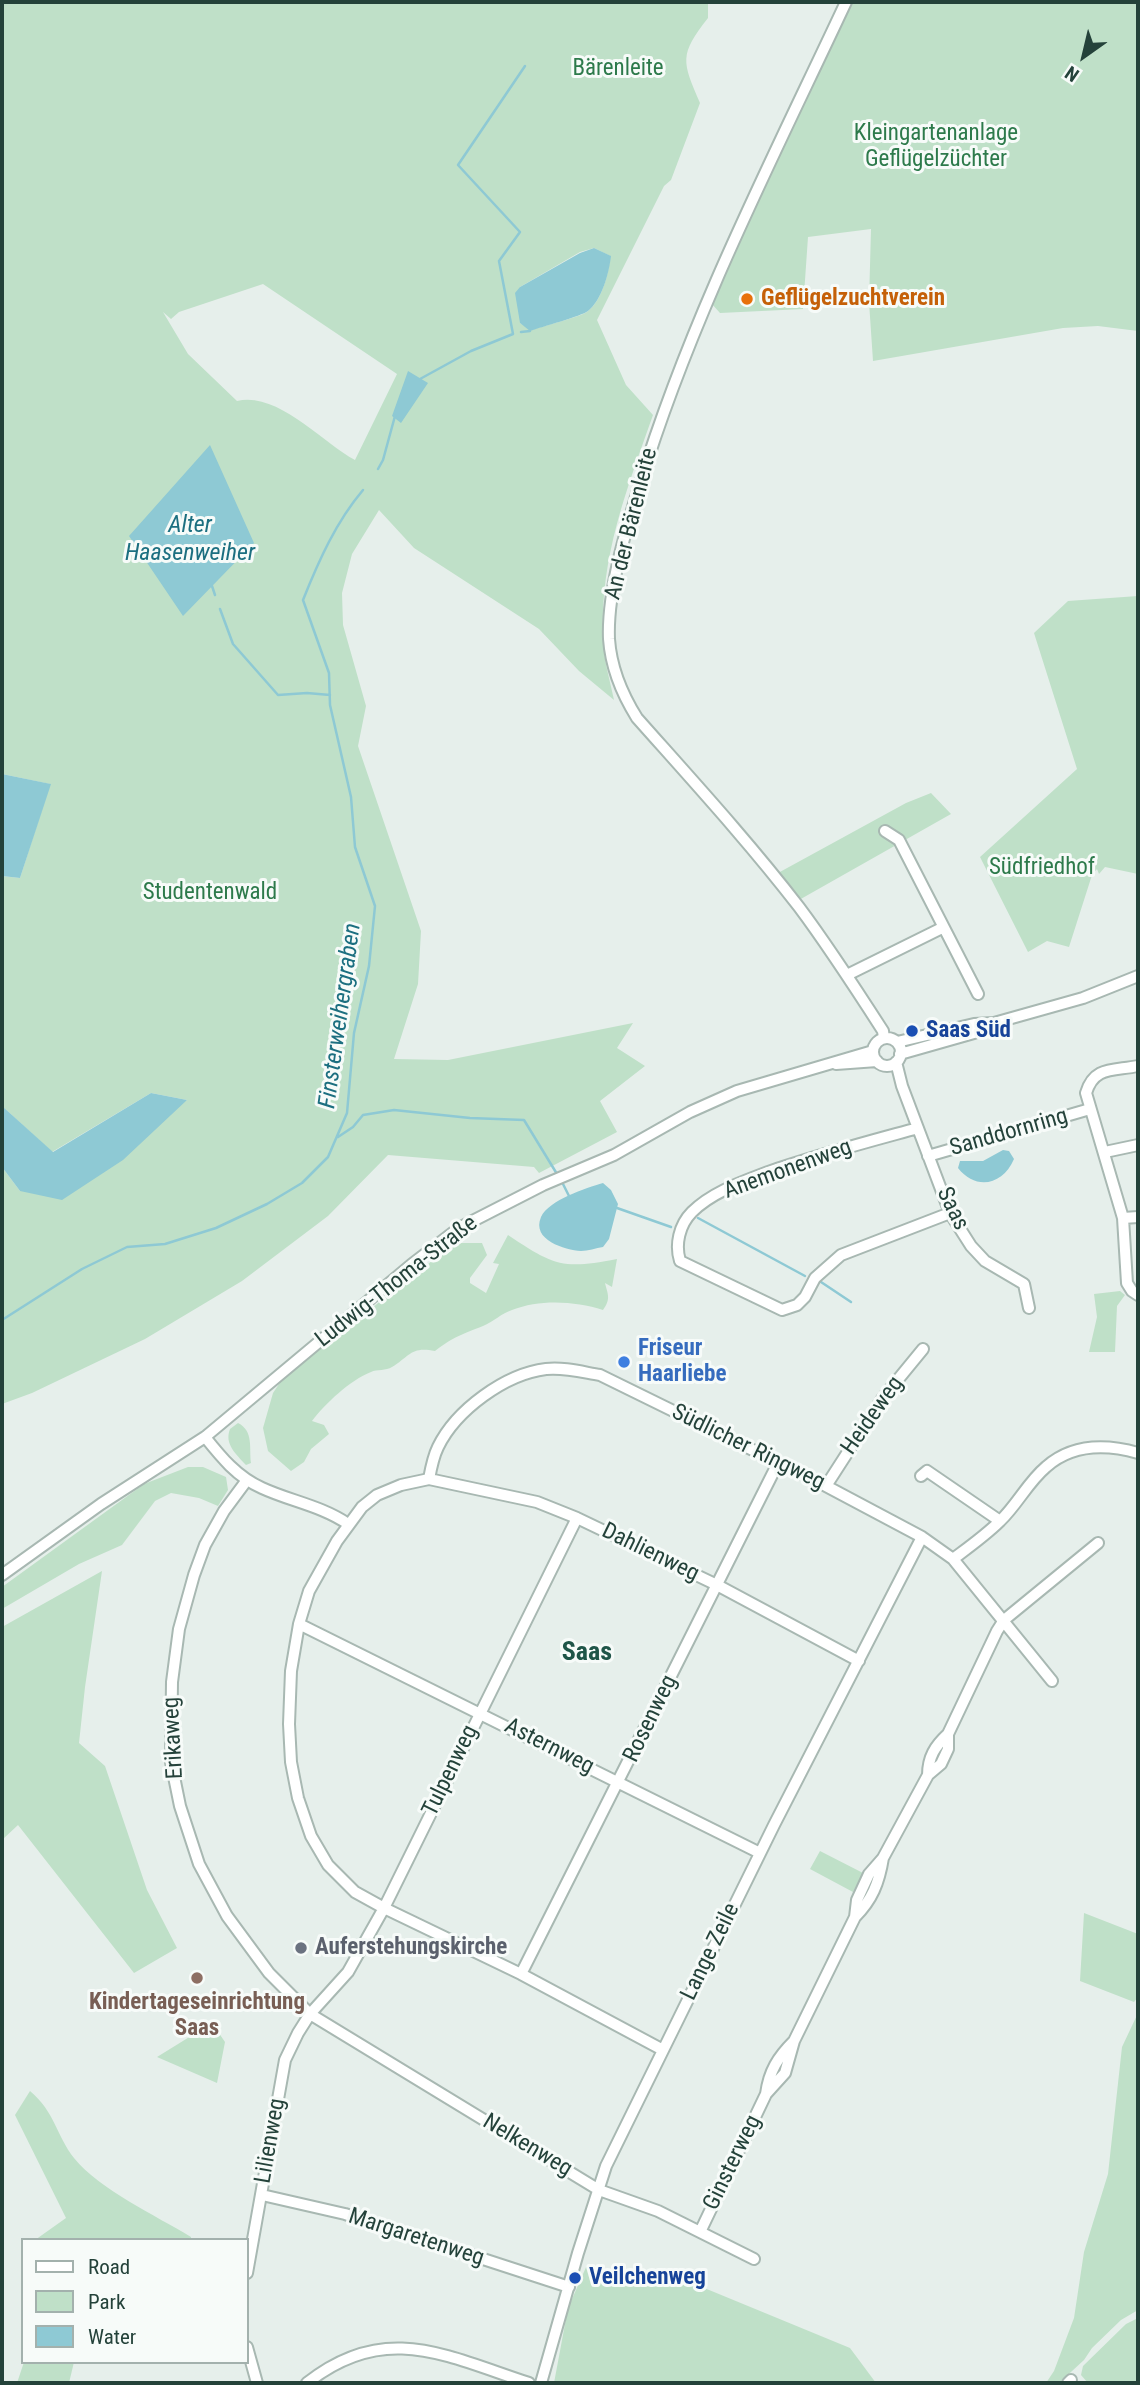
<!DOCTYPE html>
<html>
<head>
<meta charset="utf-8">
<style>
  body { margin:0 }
  #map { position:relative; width:1140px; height:2385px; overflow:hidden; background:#e6efeb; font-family:"Roboto Condensed",sans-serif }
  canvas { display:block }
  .frame { position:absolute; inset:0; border:4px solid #24423a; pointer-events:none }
  .legend { position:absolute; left:21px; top:2238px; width:228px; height:126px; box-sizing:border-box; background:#f7fbf9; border:2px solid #a3b1ad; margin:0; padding:9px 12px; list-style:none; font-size:21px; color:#24423a }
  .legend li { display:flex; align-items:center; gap:14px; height:35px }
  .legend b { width:35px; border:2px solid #a3b1ad }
  .north { position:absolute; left:1049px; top:21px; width:70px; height:70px; -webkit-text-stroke:5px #f7fbf9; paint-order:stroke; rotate:214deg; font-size:19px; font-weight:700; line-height:28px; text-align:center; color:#24423a }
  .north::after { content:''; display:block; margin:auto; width:24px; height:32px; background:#24423a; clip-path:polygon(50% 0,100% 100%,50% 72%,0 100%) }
</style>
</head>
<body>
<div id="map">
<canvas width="1140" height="2385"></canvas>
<div class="frame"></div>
<ul class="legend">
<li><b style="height:9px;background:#fff"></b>Road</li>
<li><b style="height:19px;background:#bfe0c8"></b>Park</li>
<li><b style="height:19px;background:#8ec9d4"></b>Water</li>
</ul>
<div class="north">N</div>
</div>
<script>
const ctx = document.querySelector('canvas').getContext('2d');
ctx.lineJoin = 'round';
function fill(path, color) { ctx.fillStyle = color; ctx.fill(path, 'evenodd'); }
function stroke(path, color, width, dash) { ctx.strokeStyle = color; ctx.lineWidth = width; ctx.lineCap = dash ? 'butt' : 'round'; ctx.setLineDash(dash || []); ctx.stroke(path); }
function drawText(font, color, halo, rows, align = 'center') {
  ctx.font = font + ' "Roboto Condensed",sans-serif'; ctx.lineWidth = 6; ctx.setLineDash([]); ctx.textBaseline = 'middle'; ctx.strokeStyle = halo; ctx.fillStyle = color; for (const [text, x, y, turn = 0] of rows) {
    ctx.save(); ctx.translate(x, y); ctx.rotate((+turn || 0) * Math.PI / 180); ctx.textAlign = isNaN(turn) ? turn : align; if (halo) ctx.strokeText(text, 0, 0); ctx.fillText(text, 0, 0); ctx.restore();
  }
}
fill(new Path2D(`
  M2,2H708V18C679,55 682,61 700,103L671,180L664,186L597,320L626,385L653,415C627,489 600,556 603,637C603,658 610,680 614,700L579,671L539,629L414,548L379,510L352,554L342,593L343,625L366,706L358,746L421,931L418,984L394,1059L448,1060L633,1023L617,1048L645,1066L600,1101L617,1132L539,1173L534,1167L388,1155L328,1216L242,1281L145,1339L32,1393L2,1404V1167L20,1191L187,1100L151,1093L52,1152L2,1106V876L20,878L50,784L2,774ZM594,248L610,256C609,273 602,300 588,311C581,317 543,326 531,330L520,323V287L580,252ZM263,284L397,374L355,460C322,442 277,391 237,401L188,354L163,312L171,319L179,312Z
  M849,2H1138V331L1098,326L1063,328L873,361L869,302L871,229L808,237L803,309L720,313L711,303Z
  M1138,596V874L1105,867L1099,874L1097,869L1092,875L1069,947L1047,941L1028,952L980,857L1077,769L1034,633L1068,601Z
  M931,793L951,814L799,900L778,873L906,803Z
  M508,1235C553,1265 562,1270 617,1259L612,1287L605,1283C608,1295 611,1299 603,1310C575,1301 540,1299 512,1310C502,1313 493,1322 483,1326C463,1334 453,1337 435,1351C411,1346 410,1356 392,1367C386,1371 377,1369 371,1372C350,1380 325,1404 312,1421L324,1425L329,1434L311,1449L304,1462L291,1471L268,1451L263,1428L273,1393L281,1381L323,1346L455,1243H482L487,1255L470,1278V1283L486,1293L499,1264L493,1263Z
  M1120,1291L1125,1295L1117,1306L1115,1352H1089L1097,1317L1094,1294Z
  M238,1423C254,1431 249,1448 251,1463L246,1465C236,1454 224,1444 230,1429Z
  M188,1467H203L226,1477L228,1490L218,1506L199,1498L171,1493L155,1501L122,1545L79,1564L2,1609V1587L144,1484Z
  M102,1571L85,1687L79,1743L105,1766L147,1890L177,1948L134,1973L18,1825L2,1840V1627Z
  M820,1851L863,1873L853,1892L810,1869Z
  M1084,1913L1138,1934V1997L1134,2002L1080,1981Z
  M1138,2013V2310L1121,2320L1092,2348L1084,2360L1059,2383H1046L1054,2371L1074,2318L1084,2252L1108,2174L1122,2047Z
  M212,2023L225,2042L217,2083L157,2057Z
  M30,2091C55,2112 56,2135 74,2158C100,2190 155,2215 191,2237V2240H35L66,2218L15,2115Z
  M587,2265L646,2283L697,2285L850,2348L876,2383H554L568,2308Z
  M1138,2318V2383H1088L1081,2375L1083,2366L1126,2324Z
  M24,2362H74L69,2383H17Z`), '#bfe0c8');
fill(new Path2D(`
  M594,248L611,256C609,273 602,300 588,311C582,316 541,327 530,331L520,323L515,293L520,287L580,253Z
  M408,371L428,383L401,423L392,416Z
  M210,445L254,543L183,616L129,536Z
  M2,774L51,784L20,878L2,876Z
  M151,1093L187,1100L123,1160L62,1200L20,1191L2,1167V1106L53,1152Z
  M1003,1150L1009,1151L1014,1159C1003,1185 976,1191 958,1168L960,1161H983Z
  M603,1183L611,1190L618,1204L609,1239L603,1247C596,1248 588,1251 581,1251C565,1250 531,1240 541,1217C549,1200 586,1188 603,1183Z`), '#8ec9d4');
stroke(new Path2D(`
  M521,332L530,331
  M420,379L471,351L513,334L499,261L520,232L458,165L525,66
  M378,469L383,460L395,416
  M212,586L215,595
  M220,609L233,644L278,695L307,693L330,695
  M338,1137L353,1127L363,1115L394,1110L470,1118L524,1120L557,1174
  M561,1180L569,1196
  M617,1208L671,1227
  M698,1218L805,1276
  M821,1282L851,1302
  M2,1320L82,1269L127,1247L165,1244L216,1228L267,1204L302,1183L328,1157L347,1113L354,1033L369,966L375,906L355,847L351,797L330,705L329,673L303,600C319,560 336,522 363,490`), '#8ec9d4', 2.5);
const minor = new Path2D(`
  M846,2C772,160 691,317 640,484C626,529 607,592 609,639C611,668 622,694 637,718C692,780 748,841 799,907C829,947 856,989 883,1031L884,1038
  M885,831L899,840L978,994
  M847,975L942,928
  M873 1052a14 14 0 1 1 28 0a14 14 0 1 1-28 0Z
  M897,1042L974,1024L994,1023L1083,998L1138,976
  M900,1054L974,1033L991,1024
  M896,1062L902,1086L950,1213L971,1246L985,1261L1024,1284L1029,1308
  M836,1064L877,1061
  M1138,1066C1113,1071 1094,1066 1086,1093L1123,1218L1127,1283L1132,1291L1138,1295
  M918,1128C867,1142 817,1155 768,1172C742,1182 712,1192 692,1212C679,1225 675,1245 680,1261L782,1310L797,1305L805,1297L815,1278L841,1255L950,1213
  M1105,1152L1138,1145
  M928,1156L1090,1109
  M1123,1218L1138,1217
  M205,1437C221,1457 237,1477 262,1488C290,1501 322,1506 348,1524
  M921,1476L927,1471L1000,1521
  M429,1479C431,1468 433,1457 438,1447C456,1410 505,1374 546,1369C564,1367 582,1372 600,1375L826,1486L922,1537L953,1559L1052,1681
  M247,1480L224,1511L205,1545L194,1575L179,1629L172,1682L171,1762L180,1806L199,1864L227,1916L269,1973L310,2014L599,2190L658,2211L754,2259
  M826,1486L882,1399L923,1349
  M953,1559C969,1547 986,1535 1000,1521C1017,1505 1028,1482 1046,1467C1072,1444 1106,1444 1138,1453
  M2,1575L101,1504L205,1437L411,1265L459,1228L543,1185L614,1155L690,1112L737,1091L873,1051
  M299,1624L760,1853
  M928,1775C928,1757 935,1746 948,1734
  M855,1917L857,1900L869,1874L883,1858L928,1775L941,1764L948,1749V1734L997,1631L1004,1620L1098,1543
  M521,1974L778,1463
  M663,2050L521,1974L384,1908L355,1892L328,1865L311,1836L298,1798L291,1762L289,1724L291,1671L299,1624L309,1591L337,1541L362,1507L377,1495L401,1485L429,1479L537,1502L577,1518L717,1585L859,1661
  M766,2094L785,2073L794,2041
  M262,2195L345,2214L569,2287
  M700,2232L766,2094C769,2071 778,2057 794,2041L855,1917C872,1900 879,1883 883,1858
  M247,2273L285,2060L298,2033L310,2014L348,1972L384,1908L577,1518
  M247,2347L257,2383
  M307,2383C385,2321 446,2356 529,2383
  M541,2383L578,2253L606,2166L774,1825L922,1537
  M1068,2383L1071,2380`);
stroke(minor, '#a8b8b2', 14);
stroke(minor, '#fff', 10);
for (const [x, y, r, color] of [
  [747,299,7,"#e8710a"],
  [912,1031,7,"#1a4fb4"],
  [624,1362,7,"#3f7fe0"],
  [301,1948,7,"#6b7280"],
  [197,1978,7,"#8d6e63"],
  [575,2278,7,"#1a4fb4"]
]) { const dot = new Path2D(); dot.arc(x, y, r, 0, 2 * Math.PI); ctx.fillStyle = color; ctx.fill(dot); stroke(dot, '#f7fbf9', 2.5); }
drawText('23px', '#2d7a4b', '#f7fbf9', [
  ["Bärenleite",618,69],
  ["Kleingartenanlage",936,134],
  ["Geflügelzüchter",936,160],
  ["Südfriedhof",1042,868],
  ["Studentenwald",210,893]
]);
drawText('bold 23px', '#c56008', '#f7fbf9', [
  ["Geflügelzuchtverein",761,299]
], 'left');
drawText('23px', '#24423a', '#f7fbf9', [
  ["An der Bärenleite",632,524,-76],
  ["Sanddornring",1009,1133,-16],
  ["Anemonenweg",788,1170,-20],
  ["Saas",952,1209,64],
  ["Ludwig-Thoma-Straße",397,1282,-38],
  ["Heideweg",873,1416,-55],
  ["Südlicher Ringweg",748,1448,26],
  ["Dahlienweg",650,1553,26],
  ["Rosenweg",651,1719,-64],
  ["Erikaweg",174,1738,-93],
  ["Asternweg",549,1747,27],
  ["Tulpenweg",451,1771,-64],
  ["Lange Zeile",711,1952,-64],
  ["Lilienweg",271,2141,-80],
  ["Nelkenweg",527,2146,31],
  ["Ginsterweg",733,2163,-64],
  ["Margaretenweg",416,2238,18]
]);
drawText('bold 23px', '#164399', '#f7fbf9', [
  ["Saas Süd",926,1031],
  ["Veilchenweg",589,2278]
], 'left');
drawText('bold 23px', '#366cbe', '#f7fbf9', [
  ["Friseur",638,1349],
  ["Haarliebe",638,1375]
], 'left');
drawText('bold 23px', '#5b616d', '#f7fbf9', [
  ["Auferstehungskirche",315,1948]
], 'left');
drawText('bold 23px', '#785e54', '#f7fbf9', [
  ["Kindertageseinrichtung",197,2003],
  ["Saas",197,2029]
]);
drawText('italic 24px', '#1c6f80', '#f7fbf9', [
  ["Alter",190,526],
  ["Haasenweiher",190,554],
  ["Finsterweihergraben",341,1016,-82]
]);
drawText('bold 26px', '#1f5548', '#f7fbf9', [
  ["Saas",587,1653]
]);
</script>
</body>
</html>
